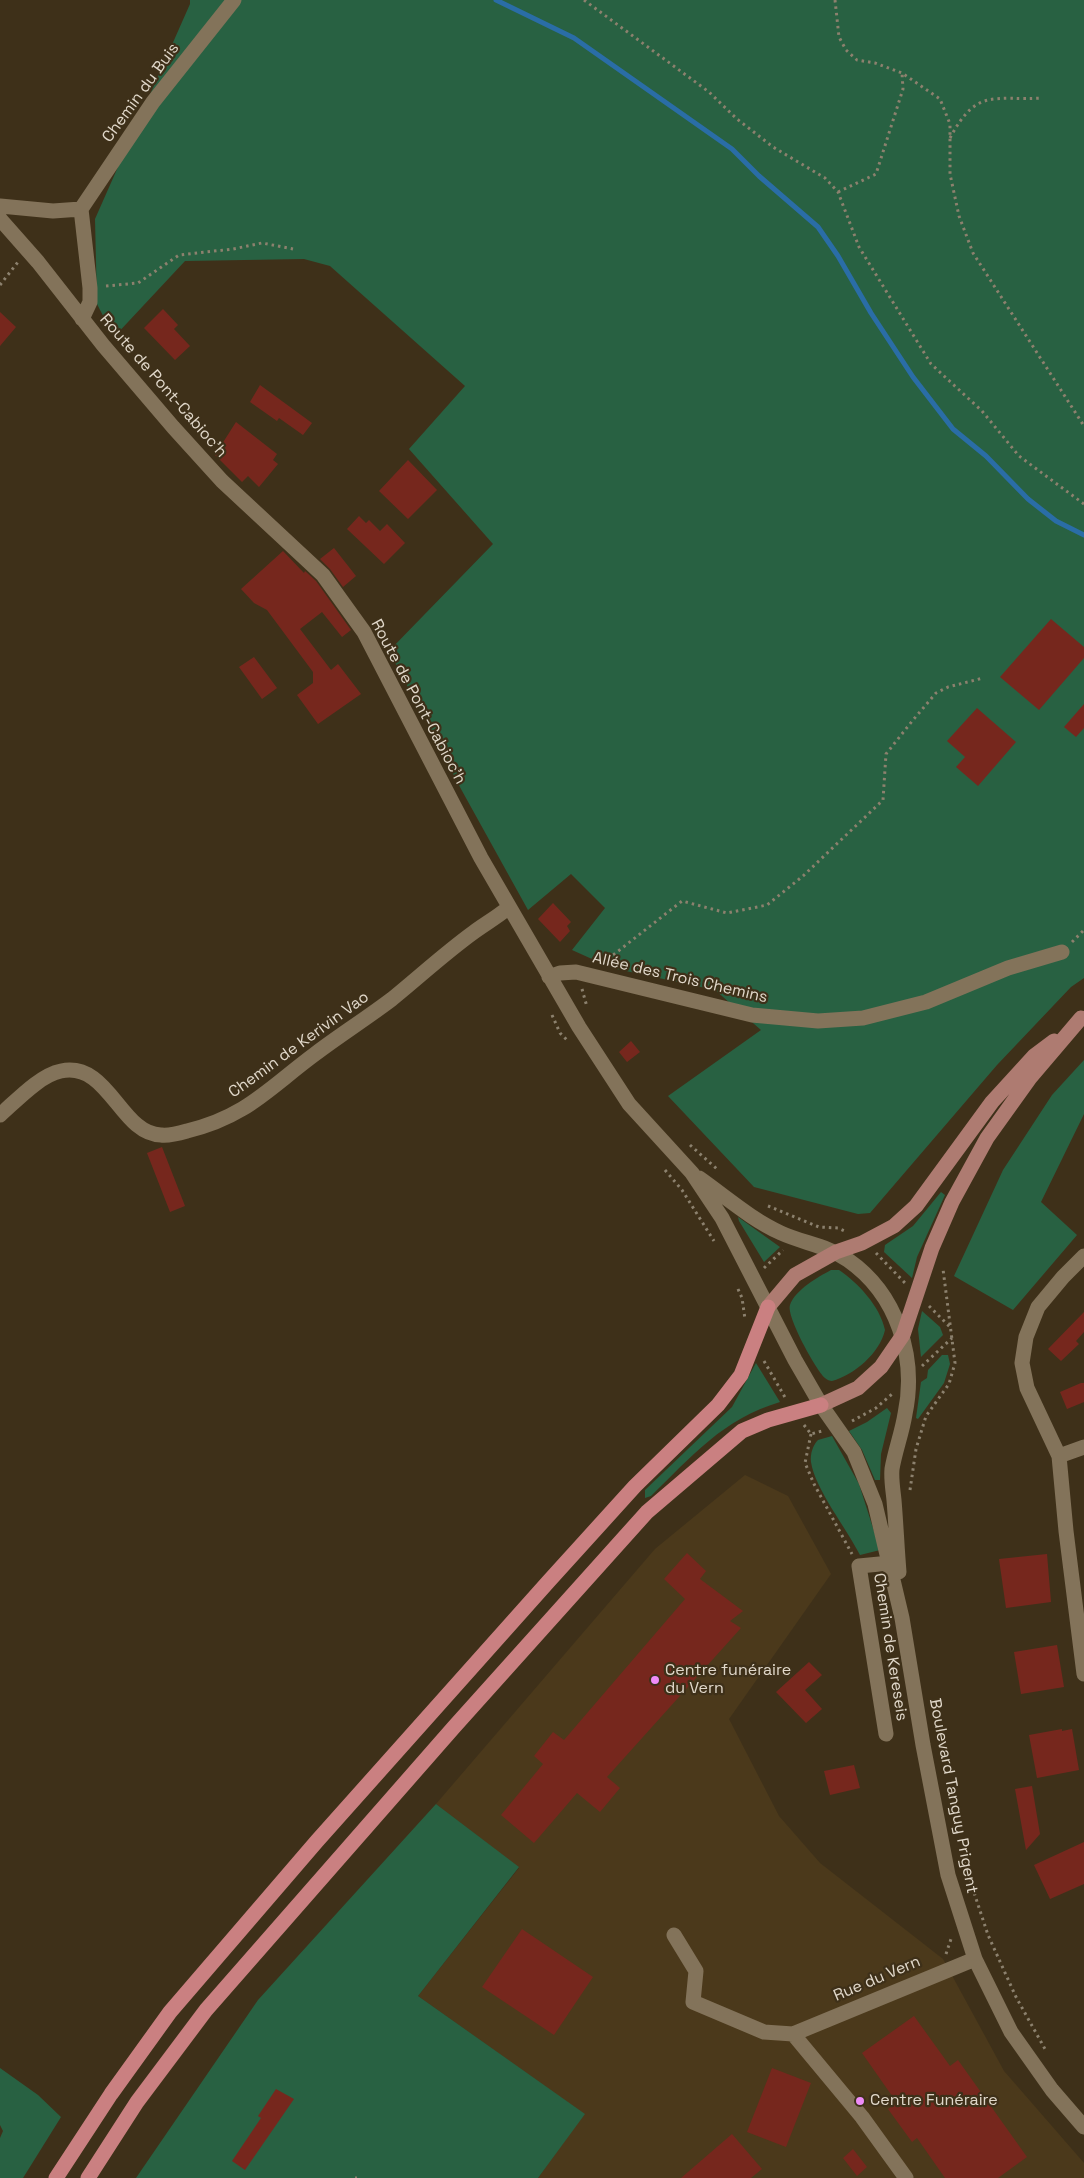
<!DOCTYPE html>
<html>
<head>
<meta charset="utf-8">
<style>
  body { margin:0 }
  canvas { display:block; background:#3e3019 }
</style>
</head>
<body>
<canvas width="1084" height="2178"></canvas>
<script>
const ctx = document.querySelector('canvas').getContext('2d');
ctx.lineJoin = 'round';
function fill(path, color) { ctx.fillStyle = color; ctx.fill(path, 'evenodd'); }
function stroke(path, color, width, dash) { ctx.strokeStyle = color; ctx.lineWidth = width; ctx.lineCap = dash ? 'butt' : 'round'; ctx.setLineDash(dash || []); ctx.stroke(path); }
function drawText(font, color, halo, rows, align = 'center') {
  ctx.font = font + ' "Space Grotesk",sans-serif'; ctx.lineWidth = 4.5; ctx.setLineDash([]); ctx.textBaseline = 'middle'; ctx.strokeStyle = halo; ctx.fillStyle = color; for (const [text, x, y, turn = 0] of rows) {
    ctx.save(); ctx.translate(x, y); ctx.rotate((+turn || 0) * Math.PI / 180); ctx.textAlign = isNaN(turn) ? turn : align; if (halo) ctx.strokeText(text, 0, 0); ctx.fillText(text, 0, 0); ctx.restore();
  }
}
fill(new Path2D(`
  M745,1475L788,1496L831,1574L729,1719L779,1816L820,1863L943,1959L1004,2071L1084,2163V2178H538L584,2114L418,1996L519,1868L436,1804L655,1549Z`), '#4b391b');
fill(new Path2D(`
  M190,0H1084V978L1071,987L997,1065L870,1213L858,1214L754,1187L668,1096L761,1030L715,990L612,968L572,950L605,908L571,874L528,910L461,789L389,651L493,544L409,449L465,386L330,266L304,259L185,261L114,337L97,304L95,219L190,4Z
  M1084,1060V1114L1041,1202L1077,1235L1013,1310L954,1276L1003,1170L1052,1095Z
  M941,1192L945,1195L917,1257L912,1278L884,1252L885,1245L913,1226Z
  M738,1217L780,1247L764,1262L739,1221Z
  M831,1270H839C858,1283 880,1306 885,1330C880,1353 854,1375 832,1381C830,1381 827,1380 825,1378C816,1370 786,1316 790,1305C795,1290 818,1277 831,1270Z
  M922,1311L940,1327L943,1335L921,1357L918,1329Z
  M942,1355H948L950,1364L944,1383L918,1419L916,1418L921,1382L927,1378L928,1370Z
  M756,1363L780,1402C723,1419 692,1456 651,1496L645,1498V1490L732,1407Z
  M887,1408L891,1413L881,1454L880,1480H875L862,1450L849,1431L867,1422Z
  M832,1436L859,1484L880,1550L860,1555C847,1529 815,1489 811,1462C810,1454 813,1445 818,1440Z
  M436,1804L519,1867L418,1996L585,2114L538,2178H136L258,2000Z
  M0,2068L38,2095L61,2117L23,2178H0V2138L3,2131L0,2125Z`), '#286142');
stroke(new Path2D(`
  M496,0L574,38L732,149L759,176L818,227L838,256L871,313L913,377L953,429L986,456L1028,499L1056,521L1084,535`), '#2a6da6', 5);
fill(new Path2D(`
  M163,309L178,325L174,329L190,346L175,360L144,328Z
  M0,312L16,327L0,346Z
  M260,385L312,423L303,435L279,418L277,421L250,402Z
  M236,422L277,454L273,460L278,464L259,487L248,476L242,482L215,455Z
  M408,460L437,490L408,519L379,491Z
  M359,516L366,523L369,520L380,531L387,524L405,543L384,564L347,529Z
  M334,548L356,576L343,587L330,569L320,559Z
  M283,551L304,573L305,571L316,581L351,630L342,637L322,612L300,629L331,670L338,664L361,694L318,724L297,695L313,683V672L267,610L254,603L241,589Z
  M1051,619L1084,647V658L1039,710L1000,677Z
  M254,657L277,688L262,699L239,667Z
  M1084,704V728L1076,737L1064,727Z
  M977,708L1016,742L978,786L956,767L965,757L947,741Z
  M553,903L571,922L567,926L570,931L560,942L538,919Z
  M631,1041L640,1052L627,1062L619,1052Z
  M162,1147L185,1206L170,1212L147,1153Z
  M1084,1312V1332L1076,1341L1079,1344L1061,1361L1048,1349Z
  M1081,1383H1084V1402L1067,1409L1060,1392Z
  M687,1553L706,1571L700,1579L743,1611L730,1621L741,1628L607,1777L620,1788L600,1812L577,1793L534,1843L501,1815L543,1764L534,1756L553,1732L564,1740L685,1599L664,1579Z
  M1047,1554L1051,1602L1006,1608L999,1559Z
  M1057,1645L1064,1687L1021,1694L1014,1652Z
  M809,1662L822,1675L805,1690L822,1709L806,1723L776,1692Z
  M1062,1729V1731L1072,1729L1079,1770L1037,1778L1029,1735Z
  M854,1765L860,1788L830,1795L824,1771Z
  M1032,1786L1040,1834L1026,1850L1015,1789Z
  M1084,1842V1884L1050,1899L1034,1865Z
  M522,1929L593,1977L554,2035L482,1987Z
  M914,2016L950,2066L958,2060L1027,2157L998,2178H945L917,2138L912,2142L888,2109L897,2103L862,2053Z
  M772,2068L811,2083L786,2147L747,2132Z
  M276,2089L294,2099L245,2170L232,2161L261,2118L258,2116Z
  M732,2134L762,2169L751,2178H681Z
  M853,2149L867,2167L857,2176L843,2158Z`), '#76271d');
stroke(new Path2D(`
  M584,0L709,92L737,119L773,147L825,178L838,192L859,247L931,364L982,411L1019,456L1084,504
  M835,0L839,37L846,50L857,60L875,63L902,73L940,99L950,124V174L959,216L973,253L1084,426
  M950,138C977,87 994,101 1043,98
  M838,192L876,174L903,89L902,73
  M0,285L18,262
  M106,286L138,283L179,255L233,249L262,243L293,249
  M1072,942L1084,930
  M603,963L682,901L727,913L767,905L803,876L883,800L886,754L913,720L936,693L948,687L983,678
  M582,989L587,1007
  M552,1015L560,1033L567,1040
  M690,1145L717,1169
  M665,1170L682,1190L714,1241
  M768,1206L819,1227L838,1228L847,1232
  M876,1253L905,1283
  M764,1268L783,1250
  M738,1289L742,1298L745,1319
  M929,1306L951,1328
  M764,1361L786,1399
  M922,1366L952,1338
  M852,1421L876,1408L892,1394
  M804,1425L811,1434L822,1431
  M811,1434L805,1463L814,1484L852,1554
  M910,1490L916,1449L926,1416L949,1384L955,1363L943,1269
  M962,1856L988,1935L1016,1997L1045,2049
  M946,1954L951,1939
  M355,2178H357`), '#8c816e', 3, [2.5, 4]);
stroke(new Path2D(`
  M0,206L53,211L81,209L153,102L234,0
  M81,209L90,288V302L82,319
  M0,219L38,262L103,345L173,427L222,481L323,575L364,632L481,858L579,1027L629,1104L692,1173L722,1218L795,1360L821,1405L854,1452L875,1504L902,1618L923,1745L948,1875L975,1959L1011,2032L1052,2090L1084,2127
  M549,977L560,973L576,972L752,1015L818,1021L863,1018L926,1002L1008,968L1062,952
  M0,1115C16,1101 40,1075 61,1071C109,1061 120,1134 161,1135C169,1136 180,1133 187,1131C246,1117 269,1088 315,1054C340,1035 367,1018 392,999C419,977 445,953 474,932C485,924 497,917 508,908
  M699,1178C726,1197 752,1220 781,1233C803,1243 828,1246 848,1260C897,1294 917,1357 905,1414C902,1433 895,1451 892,1469C891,1479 893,1490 894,1500C896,1524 897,1548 899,1572
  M1084,1256L1063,1277L1038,1307L1026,1337L1022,1363L1027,1388L1059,1456L1066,1531L1084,1674
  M1059,1456L1084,1447
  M886,1734L859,1566L890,1563
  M674,1935L696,1971L693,2002L764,2032L793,2034L975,1959
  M793,2034L862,2117L906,2178`), '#83735a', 15);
stroke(new Path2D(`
  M768,1307L795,1275L836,1252L862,1243L894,1226L916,1206L992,1102L1034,1056L1054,1041
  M821,1405L858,1388L881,1367L894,1348L903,1335L932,1248L952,1202L987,1138L1030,1078L1081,1018`), '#ae7b71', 15);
stroke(new Path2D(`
  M56,2178L111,2094L170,2012L317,1841L548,1582L635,1486L718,1405L741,1375L768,1307
  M88,2178L137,2102L206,2010L454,1727L647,1512L742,1431L768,1420L821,1405`), '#ca8081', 15);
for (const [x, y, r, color] of [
  [655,1680,5,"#ee8cf8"],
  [860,2101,5,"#ee8cf8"]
]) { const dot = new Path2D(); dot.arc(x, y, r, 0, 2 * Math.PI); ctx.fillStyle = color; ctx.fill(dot); stroke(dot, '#3e3019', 2); }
drawText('16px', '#e1d8ca', '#3e3019', [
  ["Chemin du Buis",141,93,-54],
  ["Route de Pont-Cabioc'h",163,386,49],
  ["Route de Pont-Cabioc'h",418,702,62],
  ["Allée des Trois Chemins",680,978,13],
  ["Chemin de Kerivin Vao",299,1045,-36],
  ["Chemin de Kereseis",890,1647,81],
  ["Boulevard Tanguy Prigent",953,1796,79],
  ["Rue du Vern",877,1979,-23]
]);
drawText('16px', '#e1d8ca', '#3e3019', [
  ["Centre funéraire",665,1671],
  ["du Vern",665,1689],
  ["Centre Funéraire",870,2101]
], 'left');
</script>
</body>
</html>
